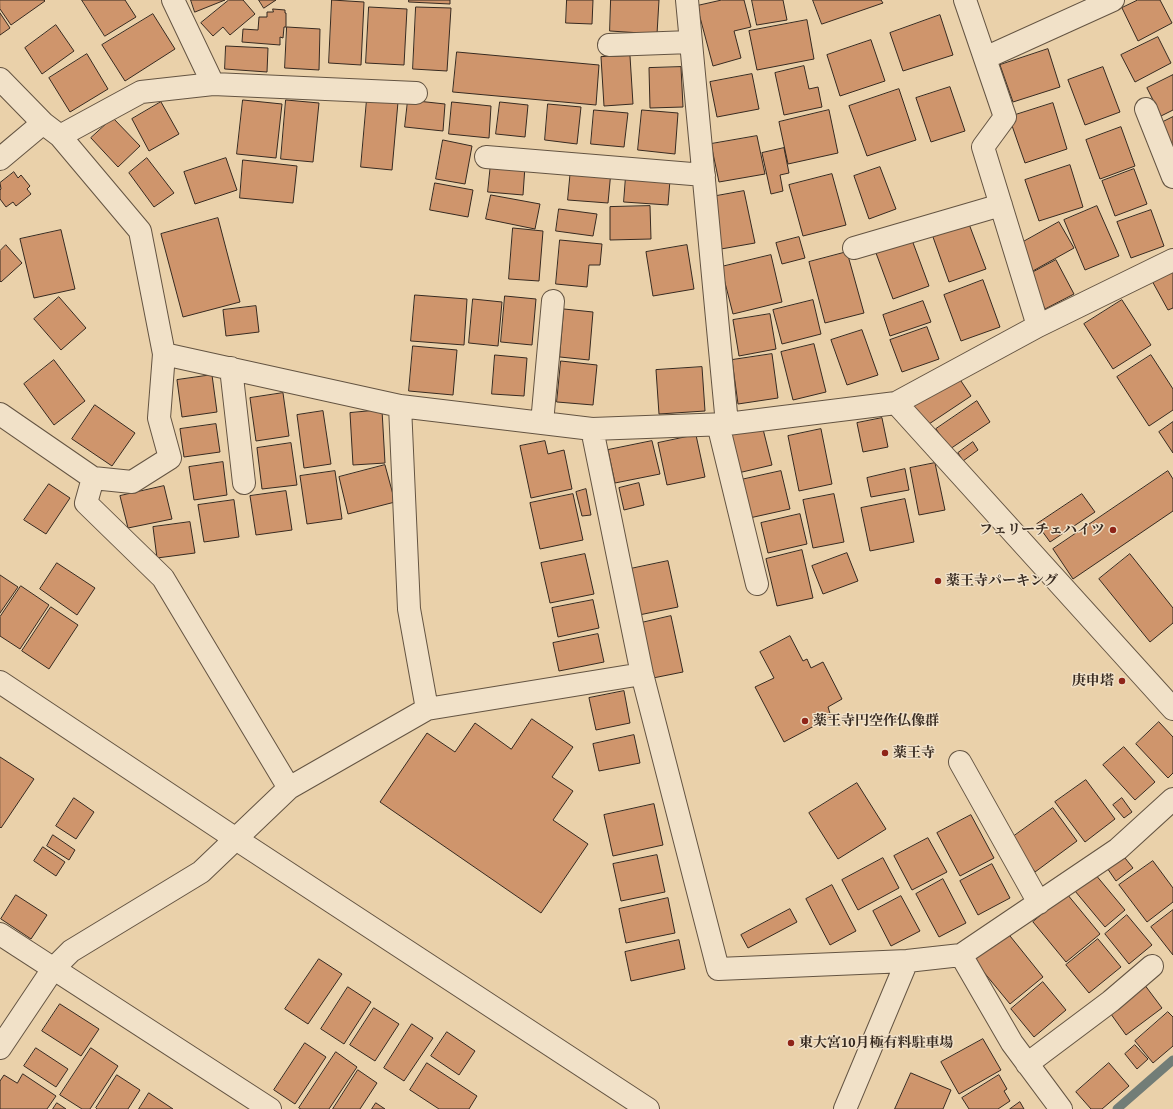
<!DOCTYPE html>
<html>
<head>
<meta charset="utf-8">
<style>
  body { margin:0 }
  canvas { display:block; background:#ead1aa }
</style>
</head>
<body>
<canvas width="1173" height="1109"></canvas>
<script>
const ctx = document.querySelector('canvas').getContext('2d');
ctx.lineJoin = 'round';
function stroke(path, color, width, dash) { ctx.strokeStyle = color; ctx.lineWidth = width; ctx.lineCap = dash ? 'butt' : 'round'; ctx.setLineDash(dash || []); ctx.stroke(path); }
function fill(path, color) { ctx.fillStyle = color; ctx.fill(path, 'evenodd'); }
function drawText(font, color, halo, rows, align = 'center') {
  ctx.font = font + ' "Gentium Book Plus","Noto Serif JP",serif'; ctx.lineWidth = 3; ctx.setLineDash([]); ctx.textBaseline = 'middle'; ctx.strokeStyle = halo; ctx.fillStyle = color; for (const [text, x, y, turn = 0] of rows) {
    ctx.save(); ctx.translate(x, y); ctx.rotate((+turn || 0) * Math.PI / 180); ctx.textAlign = isNaN(turn) ? turn : align; if (halo) ctx.strokeText(text, 0, 0); ctx.fillText(text, 0, 0); ctx.restore();
  }
}
stroke(new Path2D(`
  M1117,1109L1173,1060`), '#727d77', 9);
const building = new Path2D(`
  M0,0H44L45,1L11,25L0,9Z
  M82,0H125L136,17L105,36Z
  M191,0H225L195,12Z
  M229,0H243L255,14L230,35L223,27L213,36L201,23Z
  M259,0H276L264,8Z
  M332,0L364,2L361,65L329,63Z
  M409,0H450V4L409,2Z
  M567,0H593L592,24L566,23Z
  M611,0H659L657,34L610,31Z
  M722,0H744L751,27L734,31L741,58L713,66L697,6Z
  M752,0H783L787,20L757,25Z
  M813,0H881L883,3L822,24Z
  M1138,0H1160L1172,23L1138,41L1122,8Z
  M369,7L407,9L404,65L366,63Z
  M416,7L451,8L447,71L413,69Z
  M273,9L285,10V13H286V27H284L283,38L280,37V45L242,42L243,29L258,30L259,17H267V12H273Z
  M0,13L10,28L0,35Z
  M153,14L175,49L125,81L102,45Z
  M940,15L953,55L903,71L890,33Z
  M807,20L814,59L757,70L749,31Z
  M56,25L74,51L42,74L25,48Z
  M287,27L320,29L319,70L285,68Z
  M1158,37L1171,63L1135,82L1121,55Z
  M871,40L885,81L840,96L827,55Z
  M226,46L268,48L267,72L225,69Z
  M1048,49L1060,87L1013,102L1000,65Z
  M457,52L599,65L596,105L453,92Z
  M87,54L108,89L70,112L49,78Z
  M630,56L633,104L604,106L601,57Z
  M804,66L809,89L818,87L822,107L784,115L775,73Z
  M681,67L683,107L650,108L649,68Z
  M1103,67L1120,112L1085,125L1068,80Z
  M752,74L759,109L717,117L710,82Z
  M1173,75V110L1161,116L1147,88Z
  M950,87L965,131L931,142L916,98Z
  M899,89L916,140L867,156L849,106Z
  M367,99L398,102L392,170L361,167Z
  M243,100L282,104L276,158L237,154Z
  M286,100L319,103L313,162L281,159Z
  M408,100L445,104L443,131L405,127Z
  M161,102L179,134L149,151L132,119Z
  M452,102L491,106L489,138L449,134Z
  M500,102L528,105L525,137L496,134Z
  M1053,103L1067,149L1025,163L1009,117Z
  M548,104L581,107L577,144L545,140Z
  M594,110L628,113L624,147L591,144Z
  M642,110L678,113L675,154L638,150Z
  M829,110L838,153L788,164L779,122Z
  M1173,117V147L1161,123Z
  M113,118L140,146L118,167L91,138Z
  M1121,127L1135,166L1100,179L1086,140Z
  M757,136L765,174L719,182L711,144Z
  M443,140L472,146L465,184L436,179Z
  M784,148L789,173L780,175L783,191L771,194L762,153Z
  M147,158L174,193L154,207L129,173Z
  M226,158L237,190L195,204L184,172Z
  M243,160L297,166L293,203L240,198Z
  M491,163L525,166L523,195L488,192Z
  M1070,165L1083,207L1039,221L1025,180Z
  M880,167L896,209L869,219L854,176Z
  M571,168L611,171L608,203L568,200Z
  M1134,169L1147,204L1115,216L1102,181Z
  M14,172L18,178L21,175L30,186L27,189L31,194L16,206L13,202L6,207L0,199V190L1,189L0,183Z
  M832,174L846,225L803,236L789,185Z
  M626,176L670,180L668,205L624,202Z
  M435,183L473,190L468,217L430,210Z
  M744,191L755,243L721,249L711,197Z
  M491,195L540,204L535,229L486,219Z
  M650,206L651,239L610,240V207Z
  M1097,206L1119,256L1085,270L1064,220Z
  M559,209L597,214L593,236L556,231Z
  M1151,210L1164,246L1131,258L1117,222Z
  M218,218L240,302L183,317L161,234Z
  M1059,222L1074,248L1031,272L1016,246Z
  M969,224L986,269L949,282L933,237Z
  M513,228L543,231L539,281L509,279Z
  M61,230L75,289L34,298L20,239Z
  M799,237L805,258L782,264L776,243Z
  M560,240L602,244L600,265H589L587,287L556,284Z
  M912,240L929,286L893,299L876,253Z
  M6,245L22,263L1,282L0,281V251Z
  M687,245L694,289L653,296L646,252Z
  M847,252L864,313L825,323L809,262Z
  M771,255L782,302L733,314L721,267Z
  M1056,260L1074,294L1045,309L1028,275Z
  M1173,267V308L1168,310L1151,279Z
  M983,280L1000,327L961,341L944,295Z
  M415,295L467,299L464,345L411,341Z
  M505,296L536,299L532,345L501,342Z
  M59,297L86,328L61,350L34,319Z
  M473,299L502,302L498,346L469,343Z
  M813,300L821,334L782,344L773,310Z
  M1122,300L1151,345L1113,369L1084,324Z
  M923,301L931,322L890,336L883,315Z
  M256,306L259,332L226,336L223,310Z
  M564,309L593,312L589,360L560,357Z
  M770,314L776,349L739,356L733,320Z
  M927,327L939,359L902,372L890,340Z
  M862,330L878,375L847,385L831,340Z
  M814,344L826,392L793,400L781,352Z
  M413,346L457,350L453,395L409,391Z
  M772,354L778,398L738,404L732,360Z
  M495,355L527,358L524,396L492,394Z
  M1151,355L1173,389V410L1149,426L1117,377Z
  M54,360L85,401L54,425L24,384Z
  M561,361L597,365L593,405L557,402Z
  M702,367L705,411L659,414L656,370Z
  M212,375L217,412L182,417L177,380Z
  M957,375L971,396L926,426L912,405Z
  M283,393L289,436L256,441L250,398Z
  M977,401L990,422L950,449L936,429Z
  M95,405L135,433L112,466L72,439Z
  M382,410L385,463L353,465L350,413Z
  M323,411L331,464L304,468L297,415Z
  M882,418L888,447L863,452L857,423Z
  M1173,422V453L1159,432Z
  M216,424L220,452L184,457L180,429Z
  M762,425L772,465L738,473L729,432Z
  M821,429L832,484L799,491L788,436Z
  M696,435L705,477L667,485L658,443Z
  M545,441L548,454L564,450L572,489L531,498L520,446Z
  M652,441L660,474L615,483L608,450Z
  M973,442L978,450L963,461L958,453Z
  M291,443L297,485L262,489L257,448Z
  M223,462L227,495L194,500L189,467Z
  M935,463L945,510L919,515L910,468Z
  M385,465L395,502L348,514L339,477Z
  M905,469L909,490L871,497L867,478Z
  M335,471L342,519L307,524L300,476Z
  M781,471L790,509L745,519L736,481Z
  M1168,471L1173,479V511L1073,579L1053,549Z
  M639,483L644,505L624,510L619,488Z
  M49,484L70,498L46,534L24,520Z
  M164,486L172,519L128,528L120,496Z
  M586,489L591,515L582,516L576,492Z
  M286,491L292,530L256,535L250,496Z
  M573,494L583,540L540,549L530,503Z
  M834,494L844,542L813,548L803,500Z
  M1082,494L1095,512L1050,542L1037,524Z
  M905,499L914,542L870,551L861,508Z
  M234,500L239,537L204,542L198,505Z
  M800,514L807,544L768,553L761,523Z
  M190,522L195,553L157,558L153,527Z
  M802,550L813,598L777,606L766,559Z
  M847,553L858,581L823,594L812,566Z
  M585,554L594,594L550,603L541,563Z
  M1130,554L1173,608V623L1150,642L1099,579Z
  M668,561L678,607L639,615L630,569Z
  M57,563L95,588L77,615L40,589Z
  M0,575L18,587L0,613Z
  M21,586L49,605L20,649L0,636V617Z
  M593,600L599,628L558,637L552,608Z
  M51,607L78,625L49,669L22,651Z
  M671,616L683,672L653,678L641,623Z
  M598,634L604,662L559,671L553,643Z
  M790,636L803,661L807,659L811,668L823,662L842,699L828,707L831,717L784,742L755,687L774,678L760,652Z
  M624,691L630,723L596,730L589,698Z
  M532,719L573,747L552,777L573,791L553,820L588,844L541,913L380,802L427,733L455,752L475,723L511,749Z
  M1159,722L1173,737V773L1168,778L1136,744Z
  M634,735L640,763L599,771L593,744Z
  M1124,747L1155,782L1135,800L1103,765Z
  M0,757L34,779L1,828L0,827Z
  M1086,780L1115,819L1085,842L1055,802Z
  M857,783L886,829L838,859L809,813Z
  M74,798L94,812L76,839L56,826Z
  M1122,798L1132,812L1124,818L1113,805Z
  M654,804L663,845L613,856L604,815Z
  M1053,808L1077,841L1035,872L1010,839Z
  M971,815L994,858L960,876L937,833Z
  M53,835L75,850L69,860L47,846Z
  M928,838L947,872L912,890L894,856Z
  M43,847L65,862L56,876L34,861Z
  M1121,853L1133,868L1116,881L1105,865Z
  M657,855L665,892L621,901L613,864Z
  M883,858L899,888L858,910L842,880Z
  M1153,861L1173,888V902L1147,922L1119,885Z
  M992,864L1010,898L978,915L960,881Z
  M1095,874L1125,910L1105,927L1075,891Z
  M943,879L966,923L939,937L916,894Z
  M832,885L856,931L830,945L806,899Z
  M1067,894L1100,934L1066,962L1033,922Z
  M16,895L47,915L31,939L1,919Z
  M901,896L920,931L891,946L873,911Z
  M668,898L675,933L626,943L619,909Z
  M790,909L797,922L748,948L741,935Z
  M1173,910V955L1151,927Z
  M1127,915L1152,945L1129,964L1105,934Z
  M1006,931L1043,977L1010,1004L973,959Z
  M1098,939L1121,967L1089,993L1066,965Z
  M679,940L685,969L631,981L625,952Z
  M319,959L342,974L308,1024L285,1009Z
  M1043,982L1066,1010L1034,1037L1011,1009Z
  M1144,984L1162,1008L1126,1035L1108,1010Z
  M348,987L371,1002L344,1044L321,1029Z
  M60,1004L99,1029L81,1056L42,1031Z
  M374,1008L399,1024L375,1061L350,1045Z
  M1168,1012L1173,1017V1046L1153,1063L1135,1041Z
  M412,1024L433,1038L404,1081L384,1068Z
  M447,1032L475,1051L459,1075L431,1056Z
  M983,1039L1001,1070L959,1094L941,1062Z
  M305,1043L326,1057L295,1104L274,1090Z
  M1135,1045L1148,1059L1137,1069L1125,1054Z
  M36,1048L68,1069L56,1087L24,1066Z
  M91,1048L118,1066L90,1109H82L60,1095Z
  M336,1052L357,1067L329,1109H301L299,1108Z
  M427,1063L477,1096L469,1109H439L410,1090Z
  M1109,1063L1129,1086L1102,1109H1091L1076,1092Z
  M358,1070L377,1083L360,1109H333Z
  M911,1073L951,1090L943,1109H895Z
  M23,1074L56,1096L47,1109H0V1081L4,1075L17,1083Z
  M117,1075L140,1090L128,1109H97L96,1108Z
  M999,1075L1007,1089L1004,1091L1010,1101L998,1109H969L962,1098Z
  M149,1093L173,1109H139Z
  M1020,1102L1024,1109H1010Z
  M57,1103L66,1109H53Z
  M376,1103L385,1109H372Z`);
fill(building, '#cf956c');
stroke(building, '#372a20', 1);
const minor = new Path2D(`
  M173,0L213,84
  M687,0L727,424
  M965,0L1005,117L983,147L1038,326
  M609,45L691,42
  M985,58L1113,0
  M0,79L43,123L60,136L140,231L164,354L159,418L170,458L132,482L93,478
  M1146,109L1173,177
  M60,136L141,92L213,84L416,93
  M486,157L704,175
  M0,159L43,123
  M854,248L1001,205
  M164,354L400,406L542,423L592,429L727,424L896,403L1038,326L1173,260
  M231,368L244,483
  M896,403L1173,709
  M400,406L409,609L427,709
  M0,414L93,478L86,503L163,578L289,788L201,872L71,951L53,969L0,1048
  M542,423L553,301
  M718,424L757,584
  M592,429L642,674L718,969L907,961L961,955L1118,849L1173,799
  M0,682L236,839L648,1109
  M960,762L1039,903
  M289,788L427,709L642,674
  M0,934L270,1109
  M961,955L1012,1043L1061,1109
  M1027,1064L1111,1001L1152,966
  M845,1109L907,961`);
stroke(minor, '#645442', 24);
stroke(minor, '#f1e1c8', 22);
for (const [x, y, r, color] of [
  [1113,530,4,"#8f2418"],
  [938,581,4,"#8f2418"],
  [1122,681,4,"#8f2418"],
  [805,721,4,"#8f2418"],
  [885,753,4,"#8f2418"],
  [791,1043,4,"#8f2418"]
]) { const dot = new Path2D(); dot.arc(x, y, r, 0, 2 * Math.PI); ctx.fillStyle = color; ctx.fill(dot); stroke(dot, '#f1e1c8', 1.5); }
drawText('bold 14px', '#372a20', '#f1e1c8', [
  ["フェリーチェハイツ",1105,530,"right"],
  ["薬王寺パーキング",946,581],
  ["庚申塔",1114,681,"right"],
  ["薬王寺円空作仏像群",813,721],
  ["薬王寺",893,753],
  ["東大宮10月極有料駐車場",799,1043]
], 'left');
</script>
</body>
</html>
